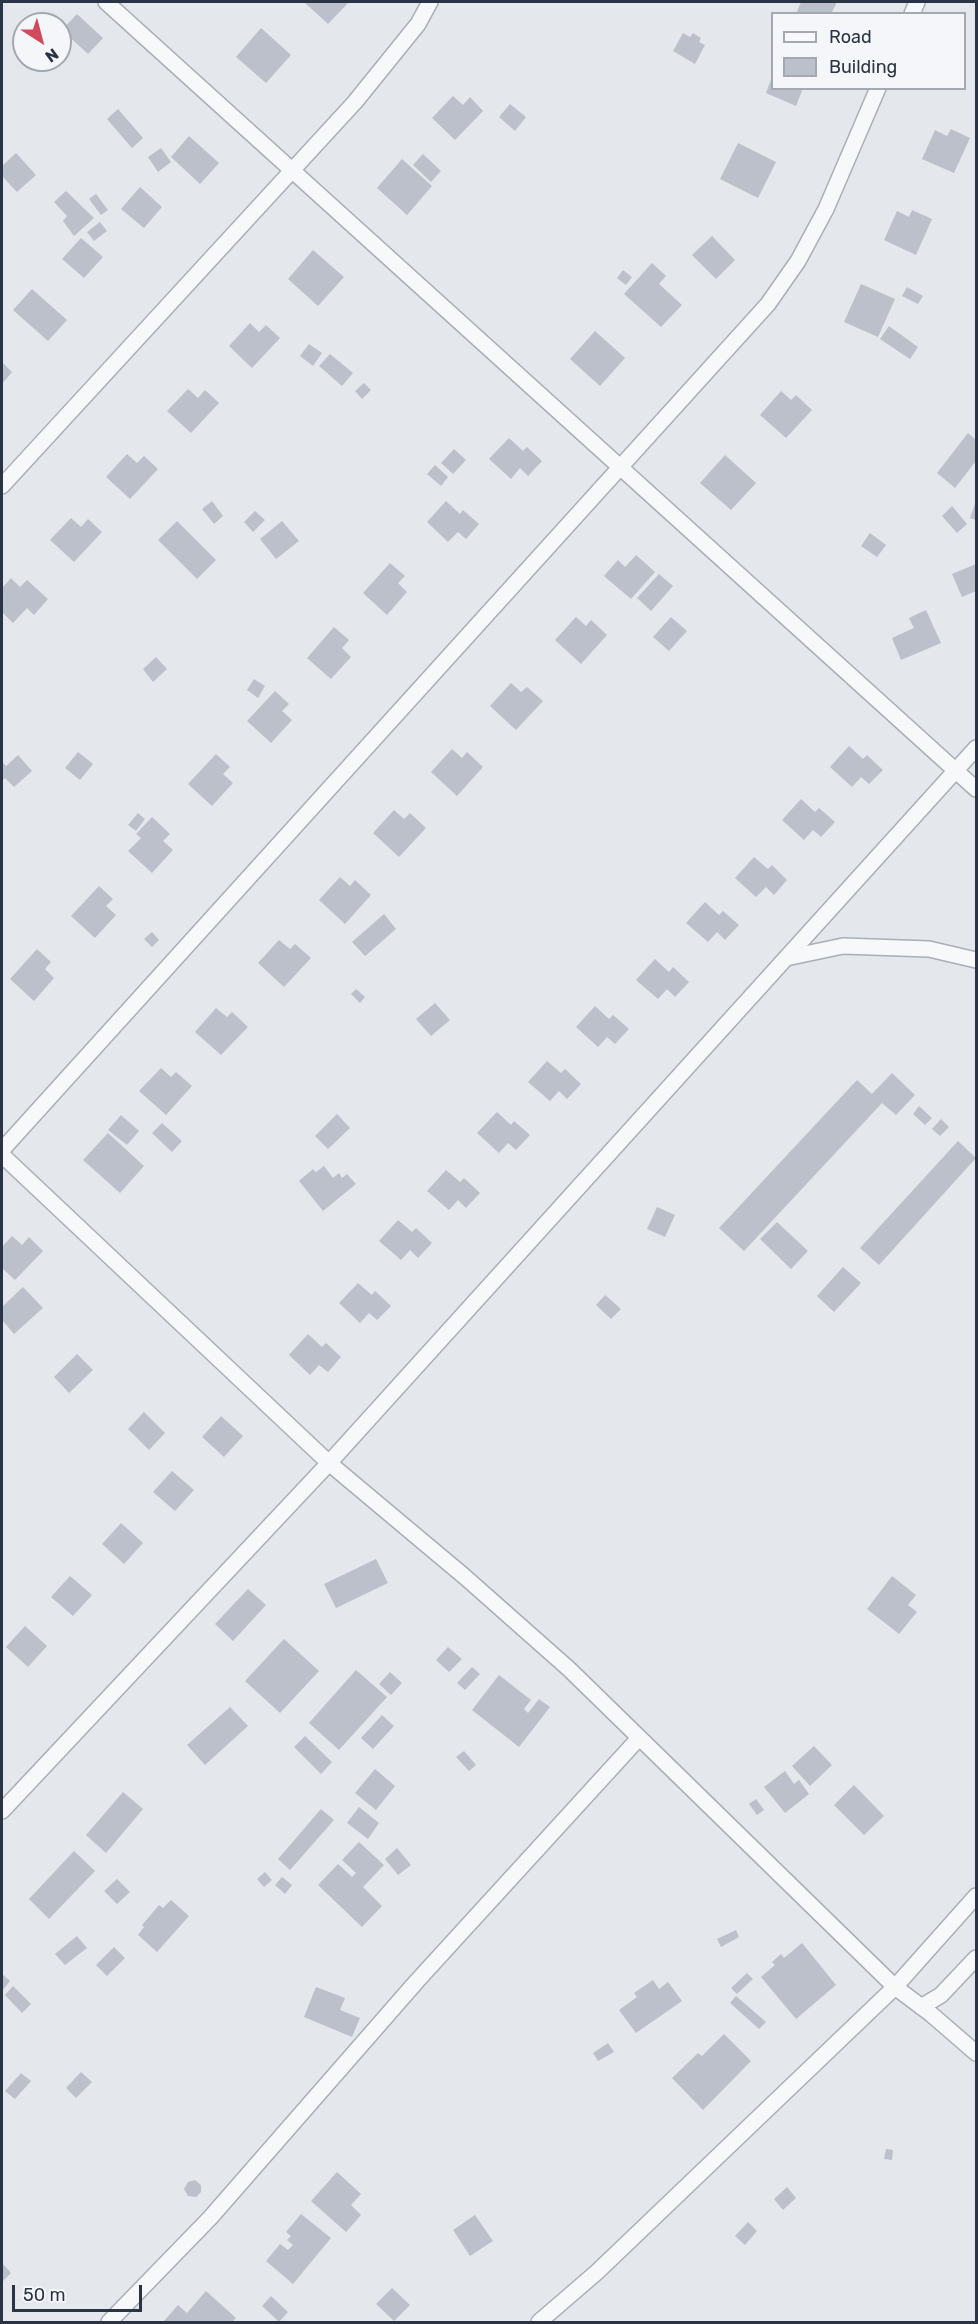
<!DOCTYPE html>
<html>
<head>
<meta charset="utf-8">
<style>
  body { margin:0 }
  #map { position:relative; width:978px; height:2324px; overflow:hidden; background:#e4e7ec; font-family:Rubik,sans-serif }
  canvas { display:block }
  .frame { position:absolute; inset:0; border:3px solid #2b3445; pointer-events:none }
  .legend { position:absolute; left:771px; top:12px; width:195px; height:78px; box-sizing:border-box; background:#f4f6f9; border:2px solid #a4a8b1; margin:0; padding:8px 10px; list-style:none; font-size:18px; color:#2b3445 }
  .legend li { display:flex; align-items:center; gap:12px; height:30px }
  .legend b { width:30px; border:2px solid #a4a8b1 }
  .north { position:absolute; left:12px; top:12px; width:60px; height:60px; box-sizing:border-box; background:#f4f6f9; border:2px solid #a4a8b1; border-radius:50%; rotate:144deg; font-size:16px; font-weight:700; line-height:24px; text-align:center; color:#2b3445 }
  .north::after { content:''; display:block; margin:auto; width:21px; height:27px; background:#d1495b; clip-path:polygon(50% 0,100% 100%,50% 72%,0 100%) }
  .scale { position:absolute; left:12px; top:2285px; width:130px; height:27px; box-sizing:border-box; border:3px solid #2b3445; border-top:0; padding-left:8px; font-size:18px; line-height:21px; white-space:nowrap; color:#2b3445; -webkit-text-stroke:4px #f4f6f9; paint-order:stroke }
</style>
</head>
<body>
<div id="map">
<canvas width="978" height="2324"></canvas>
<div class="frame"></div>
<ul class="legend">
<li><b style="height:8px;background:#f7f8fa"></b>Road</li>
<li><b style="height:16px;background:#bbc0ca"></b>Building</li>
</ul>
<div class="north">N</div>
<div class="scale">50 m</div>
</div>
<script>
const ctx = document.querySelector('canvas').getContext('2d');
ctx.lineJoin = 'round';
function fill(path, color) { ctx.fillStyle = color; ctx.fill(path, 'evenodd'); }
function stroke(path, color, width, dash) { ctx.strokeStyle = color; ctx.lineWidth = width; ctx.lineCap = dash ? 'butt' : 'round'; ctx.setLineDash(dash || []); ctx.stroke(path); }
fill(new Path2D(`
  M304,2H349L328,24Z
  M801,2H837L831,14H796Z
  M77,14L103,38L88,54L62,30Z
  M261,28L291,55L266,83L236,57Z
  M683,33L690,37L693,33L701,38L699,42L705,45L695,64L673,51Z
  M772,77V88H803L796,106L766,93Z
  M453,96L463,105L470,97L483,111L455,140L432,118Z
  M510,104L526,117L515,131L499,117Z
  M118,109L143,138L132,148L107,119Z
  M951,129L970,138L954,173L922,159L935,130L947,136Z
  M189,136L219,163L200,184L171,157Z
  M738,143L776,162L758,198L720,179Z
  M161,148L171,162L158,172L148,157Z
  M16,153L36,175L17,192L2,176V166Z
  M423,154L441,171L431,182L413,165Z
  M402,159L432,186L407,215L377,188Z
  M140,187L162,207L144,228L121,209Z
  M66,191L94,218L74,236L63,221L67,216L54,202Z
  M96,194L108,210L101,215L89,199Z
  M912,210L932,219L916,255L884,240L897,211L909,217Z
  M100,222L107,231L94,241L87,232Z
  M712,236L735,260L716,279L692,255Z
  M81,238L103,257L84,278L62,259Z
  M313,250L344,277L318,306L288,279Z
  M652,263L666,276L659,284L682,305L661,327L624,294Z
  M623,270L632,277L626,285L617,278Z
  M861,284L895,299L878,337L844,322Z
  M907,287L923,296L918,304L902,296Z
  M32,289L67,320L48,341L13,310Z
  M250,323L259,332L266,325L280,338L252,368L229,346Z
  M889,326L918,347L910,359L880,339Z
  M595,331L625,358L600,386L570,359Z
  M309,344L322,353L313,366L300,356Z
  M330,354L353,373L342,386L319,366Z
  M2,362L12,372L2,384Z
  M364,383L371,390L362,399L355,391Z
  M188,389L198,398L205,390L219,403L191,433L167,411Z
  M781,391L791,400L796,395L812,410L786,438L760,415Z
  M968,433L976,440V461L955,488L937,473Z
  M509,438L523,451L527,447L542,461L528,476L520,468L511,479L489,459Z
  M454,449L466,460L453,474L441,463Z
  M127,454L137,463L144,456L158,469L130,499L106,477Z
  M725,455L756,483L731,510L700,483Z
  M435,465L448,477L441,486L427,474Z
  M212,501L223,516L214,524L202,509Z
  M446,501L460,514L463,510L479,524L466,539L458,532L448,542L427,522Z
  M976,501V520L970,518Z
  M952,506L967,524L957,533L942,516Z
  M255,511L265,520L253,532L244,522Z
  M71,518L81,527L88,519L102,532L74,562L50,540Z
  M177,521L216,560L197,579L158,540Z
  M282,521L299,541L276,559L260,539Z
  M870,533L886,545L877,557L861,546Z
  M636,555L655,572L631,599L604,576L618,560L625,567Z
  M390,563L405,576L398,583L407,592L387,615L363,593Z
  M976,564V591L962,597L952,574Z
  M659,574L673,586L651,611L637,598Z
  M11,578L20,587L27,580L48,599L34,615L27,608L13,623L2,612V588Z
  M926,610L941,643L901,660L892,638L914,628L909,618Z
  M576,617L586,626L591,620L607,635L581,664L555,640Z
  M671,617L687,631L669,651L653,637Z
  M334,627L349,640L342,648L351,657L331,679L307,658Z
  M156,657L167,669L153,682L143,669Z
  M254,679L265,686L258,698L247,690Z
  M511,683L521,692L527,687L543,701L516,730L490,706Z
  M275,691L289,704L282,711L292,720L271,743L247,721Z
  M849,746L863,759L867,755L883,770L869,784L861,777L852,787L830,767Z
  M452,749L462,758L467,752L483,767L457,796L431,772Z
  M78,752L93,764L80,780L65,768Z
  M216,754L230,767L223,774L233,783L212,806L188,784Z
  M18,755L32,771L14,787L5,778L2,781V762L6,766Z
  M801,799L815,812L819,808L835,822L821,837L813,830L804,840L782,820Z
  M394,810L404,819L410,813L426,828L399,857L373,833Z
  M138,813L145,819L136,831L128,825Z
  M152,817L170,834L163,841L173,850L152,873L128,851L141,838L136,834Z
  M754,857L768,869L772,865L787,880L774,895L766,887L756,897L735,878Z
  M340,877L350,886L355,880L371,895L345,924L319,900Z
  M99,886L113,899L106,906L116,915L95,938L71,916Z
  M705,902L719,915L723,911L739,925L725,940L717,932L708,942L686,923Z
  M384,914L396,929L365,956L352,942Z
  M152,932L159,940L152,947L144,939Z
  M279,940L290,949L295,944L311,958L284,987L258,963Z
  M37,949L51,962L45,969L54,978L34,1001L10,979Z
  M655,959L669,972L673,967L689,982L675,997L667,989L658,999L636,980Z
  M356,989L365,997L360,1003L351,994Z
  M435,1003L450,1020L431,1036L416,1019Z
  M595,1006L609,1019L613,1015L629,1029L615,1044L607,1037L598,1047L576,1027Z
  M216,1008L227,1017L232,1012L248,1027L221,1055L195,1032Z
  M547,1061L561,1073L565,1069L581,1084L567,1099L559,1091L550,1101L528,1082Z
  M161,1068L171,1077L176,1072L192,1086L166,1115L139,1091Z
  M892,1073L915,1095L896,1115L882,1103L744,1251L719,1228L857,1080L872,1094Z
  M919,1106L932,1118L925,1125L913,1114Z
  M497,1112L511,1125L514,1121L530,1135L516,1150L508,1143L499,1153L477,1133Z
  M337,1114L350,1128L328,1149L315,1136Z
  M121,1115L139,1131L127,1145L108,1130Z
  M941,1119L949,1127L940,1136L932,1129Z
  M162,1123L182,1141L172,1152L152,1133Z
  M108,1133L144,1166L120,1193L83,1160Z
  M958,1141L976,1158L879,1265L860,1248Z
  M324,1166L333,1178L339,1173L342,1178L347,1174L356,1184L323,1211L299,1181L313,1169L316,1172Z
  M446,1170L460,1182L464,1178L480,1193L466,1208L458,1200L449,1210L427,1191Z
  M657,1207L675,1215L665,1237L647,1229Z
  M398,1220L412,1232L416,1228L432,1243L418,1258L410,1250L401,1260L379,1241Z
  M777,1222L808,1251L791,1269L760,1239Z
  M12,1236L22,1245L29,1237L43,1251L15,1280L2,1268V1247Z
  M843,1267L861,1283L834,1312L817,1296Z
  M358,1283L372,1295L375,1291L391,1306L377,1320L369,1313L360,1323L339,1303Z
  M23,1287L43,1308L14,1334L2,1320V1307Z
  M605,1295L621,1309L611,1319L596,1305Z
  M308,1334L322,1347L326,1343L341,1357L328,1372L319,1365L310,1375L289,1355Z
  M77,1354L93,1370L69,1393L54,1377Z
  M144,1412L165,1433L149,1450L128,1429Z
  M221,1416L243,1436L224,1457L202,1437Z
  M172,1471L194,1490L175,1511L153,1492Z
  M121,1523L143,1543L124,1564L102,1544Z
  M376,1559L388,1583L336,1608L324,1584Z
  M70,1576L92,1595L73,1616L51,1597Z
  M892,1576L916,1595L908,1605L917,1612L899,1634L867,1609Z
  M248,1589L266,1605L233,1641L215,1624Z
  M25,1626L47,1646L28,1667L6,1647Z
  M284,1639L319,1671L280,1713L245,1681Z
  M448,1647L462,1659L449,1672L436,1660Z
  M472,1667L480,1674L465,1690L457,1683Z
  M356,1670L387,1697L339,1750L309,1723Z
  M390,1672L402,1683L391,1695L379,1684Z
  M499,1675L531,1700L524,1709L528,1713L539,1699L550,1707L519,1747L472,1710Z
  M230,1707L248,1726L205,1765L187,1745Z
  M382,1715L394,1726L373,1749L361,1738Z
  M305,1736L332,1762L321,1774L294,1747Z
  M814,1746L832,1765L810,1786L792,1766Z
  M464,1751L476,1765L469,1771L456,1757Z
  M375,1769L395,1786L376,1810L355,1793Z
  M785,1771L794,1784L799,1780L809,1794L785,1813L764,1787Z
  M854,1785L884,1816L864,1835L834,1805Z
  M123,1792L143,1809L106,1853L86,1835Z
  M756,1799L764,1810L757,1815L749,1804Z
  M359,1807L379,1823L368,1839L347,1823Z
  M321,1809L334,1820L290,1870L278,1859Z
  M359,1842L384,1865L363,1887L382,1906L362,1927L318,1885L338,1864L352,1877L356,1873L342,1860Z
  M397,1848L411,1865L398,1875L385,1859Z
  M74,1851L95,1871L49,1919L29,1899Z
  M265,1872L272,1880L264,1887L257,1879Z
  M282,1877L292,1885L285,1894L275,1885Z
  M117,1879L130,1892L117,1904L104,1891Z
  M171,1900L189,1916L157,1952L138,1935L144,1927L142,1925L159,1905L163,1908Z
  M736,1930L739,1937L721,1947L717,1939Z
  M77,1936L87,1948L65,1965L55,1954Z
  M802,1943L836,1985L796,2019L761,1977L775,1965L772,1962L781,1954L784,1958Z
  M114,1947L125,1958L107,1976L96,1965Z
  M747,1973L753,1979L737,1994L731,1988Z
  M2,1974L10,1981L2,1991Z
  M653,1980L659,1989L668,1982L682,2001L636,2033L619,2010L637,1997L634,1993Z
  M13,1986L31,2004L22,2013L5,1995Z
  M316,1987L345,1998L340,2010L360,2018L352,2037L304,2017Z
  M736,1996L766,2022L759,2029L730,2003Z
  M724,2034L751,2061L703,2110L672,2078L698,2053L702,2056Z
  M608,2043L614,2052L598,2061L593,2053Z
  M81,2072L92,2082L76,2098L66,2088Z
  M21,2073L31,2081L15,2099L5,2091Z
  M886,2149L893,2150L892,2160L884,2159Z
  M337,2172L361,2194L351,2205L361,2215L346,2232L311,2201Z
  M195,2180L201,2185V2192L196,2197L188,2196L184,2189L188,2182Z
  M787,2187L796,2198L783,2210L774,2199Z
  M301,2214L331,2238L293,2284L266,2261L280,2244L288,2250L293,2245L287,2240L291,2236L286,2232Z
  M475,2215L493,2241L470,2256L453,2230Z
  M748,2222L757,2231L745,2245L735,2236Z
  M2,2263L11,2273L2,2282Z
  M392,2288L410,2305L394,2321L376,2304Z
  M206,2291L236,2318L232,2322L164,2321L178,2305L187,2313Z
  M271,2296L288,2312L279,2322L262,2306Z`), '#bbc0ca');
const street = new Path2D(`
  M106,2L976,789
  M912,14L917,2
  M2,486L355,102L418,24L430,2
  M786,958L843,946L929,949L976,960
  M2,1150L768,304L798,261L826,209L878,88
  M2,1155L329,1463L465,1577L569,1669L895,1987L931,2014L976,2053
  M2,1811L329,1463L976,748
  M921,2007L941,1995L976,1958
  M109,2322L210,2218L417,1981L639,1738
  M539,2322L597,2272L895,1987L976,1896`);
stroke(street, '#a9aeb7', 18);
stroke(street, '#f7f8fa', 15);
</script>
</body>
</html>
